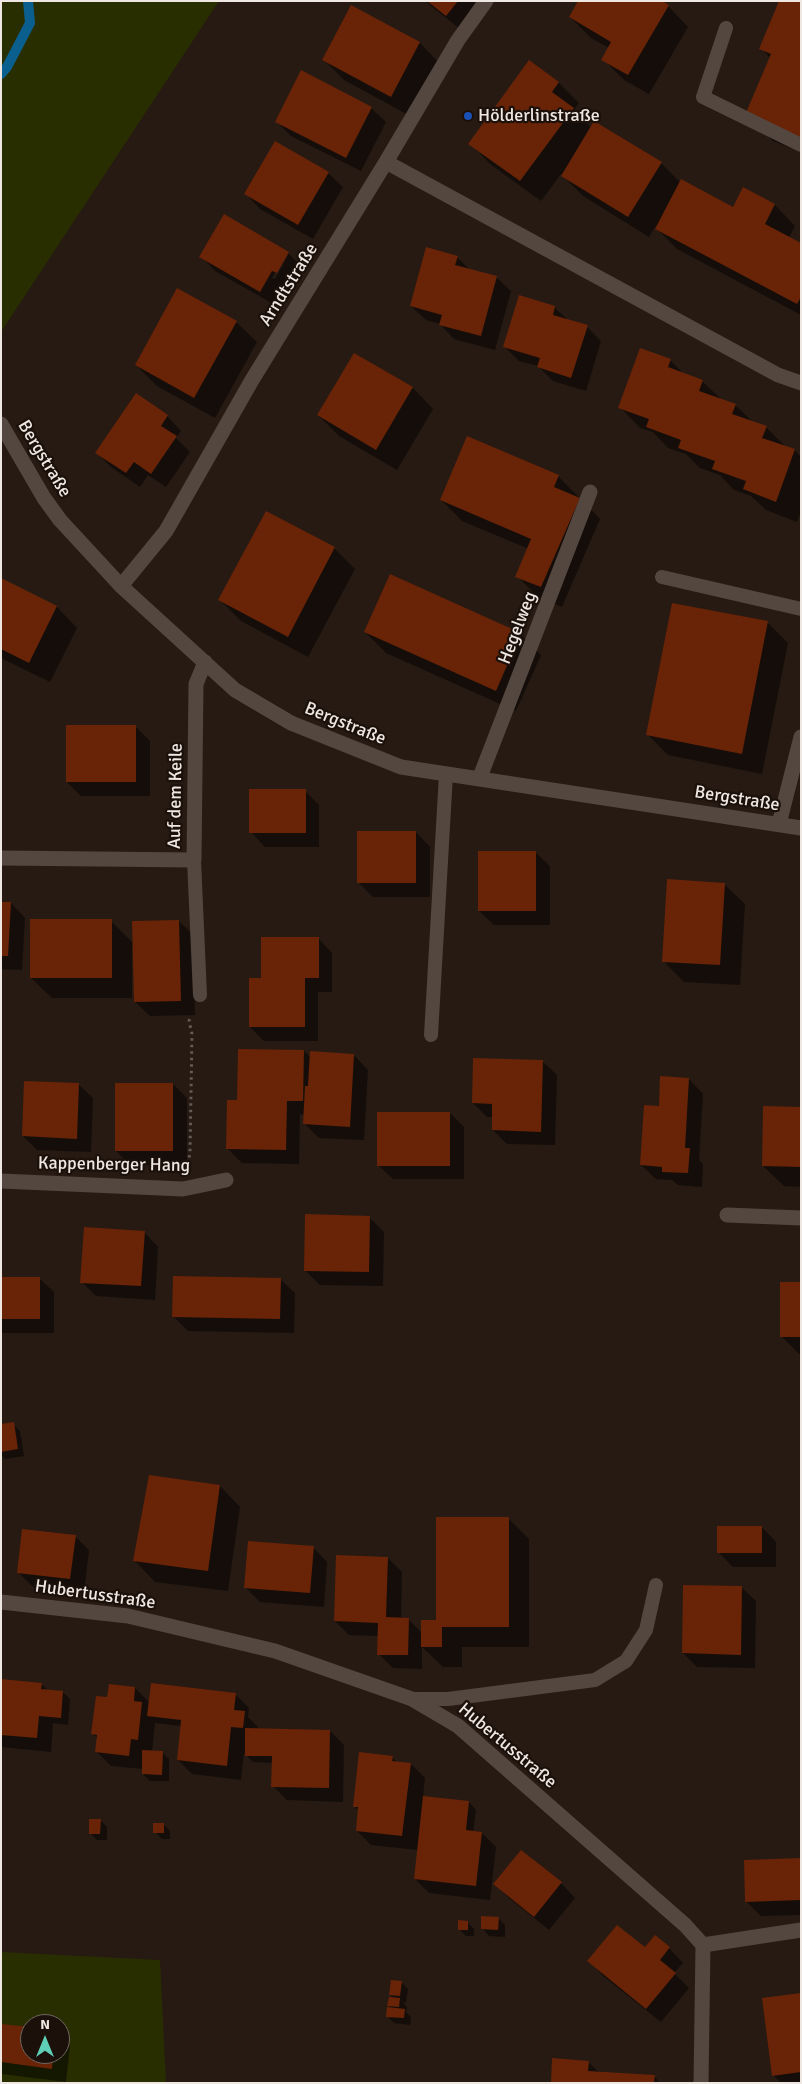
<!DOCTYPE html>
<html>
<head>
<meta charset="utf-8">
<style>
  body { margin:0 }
  #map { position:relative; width:802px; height:2084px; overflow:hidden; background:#261a13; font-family:Signika,sans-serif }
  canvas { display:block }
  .frame { position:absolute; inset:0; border:2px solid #efe7e2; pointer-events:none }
  .north { position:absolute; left:20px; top:2014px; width:50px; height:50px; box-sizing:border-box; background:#1c110a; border:1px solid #706760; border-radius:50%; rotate:0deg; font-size:14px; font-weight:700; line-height:20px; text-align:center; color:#efe7e2 }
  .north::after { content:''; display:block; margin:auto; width:18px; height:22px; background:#5eceb7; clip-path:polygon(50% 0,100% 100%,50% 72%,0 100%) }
</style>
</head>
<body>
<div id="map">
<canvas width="802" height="2084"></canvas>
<div class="frame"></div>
<div class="north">N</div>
</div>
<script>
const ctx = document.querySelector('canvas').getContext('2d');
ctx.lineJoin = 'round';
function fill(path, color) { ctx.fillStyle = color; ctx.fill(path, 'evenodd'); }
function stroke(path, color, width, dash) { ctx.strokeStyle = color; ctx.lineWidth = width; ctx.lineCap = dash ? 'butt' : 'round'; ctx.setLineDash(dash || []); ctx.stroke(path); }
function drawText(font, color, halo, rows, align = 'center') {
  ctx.font = font + ' Signika,sans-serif'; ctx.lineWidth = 4.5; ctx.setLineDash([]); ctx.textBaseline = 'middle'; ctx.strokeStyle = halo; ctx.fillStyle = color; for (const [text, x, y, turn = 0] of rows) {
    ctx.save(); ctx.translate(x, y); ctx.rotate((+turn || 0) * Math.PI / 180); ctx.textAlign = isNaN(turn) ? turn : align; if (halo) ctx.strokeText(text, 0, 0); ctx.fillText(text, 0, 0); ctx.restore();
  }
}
fill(new Path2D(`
  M1,1H219L1,332Z
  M1,1952L160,1960L166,2083H1ZM30,2024H60V2054H30Z`), '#292e00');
fill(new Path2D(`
  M425,1H483L461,30Z
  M801,1V152L773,141L747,115L770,58L761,48Z
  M668,6L688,27L649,94L624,80L603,59L609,48L591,38L570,17Z
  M352,7L420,43L440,64L412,117L344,80L323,59Z
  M530,62L559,83L579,103L574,110L592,128L595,123L661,163L681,183L734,209L744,189L775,205L795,226L789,238L801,244V315L677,249L655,227L649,237L583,196L561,174L541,201L490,164L470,143Z
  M371,108L386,122L361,171L291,136L277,122Z
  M328,173L343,187L313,239L260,209L246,194Z
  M288,253L302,267L291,286L287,284L275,305L215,271L201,256ZM285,255H288L275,279L272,278Z
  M457,257L470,270L496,277L511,291L495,350L454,339L440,324L426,320L411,306Z
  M520,297L555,308L568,320L587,327L601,341L586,391L553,381L538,366L519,361L504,346Z
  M236,322L257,342L215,418L157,386L136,365Z
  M355,354L413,388L433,409L397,470L339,436L318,415Z
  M670,360L684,374L702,381L722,400L735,405L753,422L766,427L786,447L795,450L801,457V511L797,522L766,510L751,496L734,490L720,475L700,468L686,454L668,448L653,432L640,428L620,407Z
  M167,416L181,431L176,438L190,452L166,487L148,475L140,487L111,467L97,453Z
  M558,476L600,519L562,607L538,597L517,576L529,549L462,521L441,500Z
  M334,548L355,569L308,657L241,621L220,600Z
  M390,576L521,635L541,655L516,711L386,653L365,632Z
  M1,580L57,607L77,628L50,682L1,658Z
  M767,622L788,643L762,774L668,755L647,734Z
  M135,726L150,741V796H81L67,782Z
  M305,791L319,805V847H265L251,832Z
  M416,832L430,847V897H373L359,883Z
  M535,852L550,866V925H494L479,911Z
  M724,884L745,904L740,985L684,982L663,961Z
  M1,903H11L25,918L22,970L1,969Z
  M111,921L134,944L179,921L193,935L195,1015L150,1016L135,1002L134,946H132V998H52L31,978Z
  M318,938L332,953V992H318V1041H264L250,1027L262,980Z
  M304,1051L311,1058L354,1055L368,1070L364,1140L319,1138L304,1123L305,1115L300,1114L299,1164L242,1163L227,1148L239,1101Z
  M542,1061L557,1075L555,1145L507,1144L493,1130V1117H487L473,1103Z
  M689,1079L703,1094L699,1160L703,1164L702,1187L678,1185L672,1180L656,1179L641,1165L660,1107Z
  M78,1084L93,1098L91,1152L37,1150L23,1136Z
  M173,1084L187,1098V1165H130L116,1151Z
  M801,1108V1187L784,1186L763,1166Z
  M450,1113L464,1127V1179H393L378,1165Z
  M369,1217L384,1232L383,1286L320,1285L305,1270Z
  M144,1232L158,1247L155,1300L96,1296L82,1282Z
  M1,1278H39L54,1292V1333H1Z
  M280,1279L295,1293L294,1333L188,1331L173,1316Z
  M801,1283V1356L781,1336Z
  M13,1424L20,1431L24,1456L5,1459L1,1455V1425Z
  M220,1486L240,1507L228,1591L155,1582L135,1561Z
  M508,1518L529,1539V1647H462V1667H443L422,1647V1669L393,1668L379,1654V1636L349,1635L335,1621L388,1558L402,1572L401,1619H408L422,1633L437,1622Z
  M762,1527L776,1542V1567H733L719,1553Z
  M75,1536L89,1550L84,1593L33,1587L18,1572Z
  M313,1547L327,1562L324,1607L260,1602L246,1588Z
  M741,1587L756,1601L755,1668L697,1667L683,1653Z
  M1,1680L41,1684L49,1691L63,1692L70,1699L68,1725L53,1723L51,1752L1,1747Z
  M135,1688L150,1703L235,1694L249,1708L248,1717L258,1727V1729L330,1731L344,1745L343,1802L287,1800L273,1786V1763L253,1762L244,1753L241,1780L192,1774L178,1760L182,1726L155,1723L152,1752H162L169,1759V1781H150L143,1774V1769L111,1766L97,1752L98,1739L93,1734L108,1699Z
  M392,1757L397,1762L411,1764L425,1778L423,1797L469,1802L476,1810L473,1832L482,1833L496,1847L490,1900L429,1893L415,1879L418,1850L371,1845L357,1831L359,1811L354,1806Z
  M100,1820L107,1827V1840H97L90,1833Z
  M163,1824L170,1831V1839H162L155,1832Z
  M801,1859V1915L761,1916L747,1902Z
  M561,1883L575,1898L549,1930L509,1898L495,1884Z
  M498,1918L505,1925V1937L489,1936L482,1928Z
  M467,1922L474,1929V1936H466L459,1929Z
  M669,1948L683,1963L674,1973L689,1988L661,2022L603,1976L589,1961L645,1949Z
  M401,1982L408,1989L406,2003L402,2002L407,2007L406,2012L411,2017L410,2025L394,2023L387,2016L392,2009L389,2005L395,1999L390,1995Z
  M801,1994V2083H781L773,2075Z
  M1,2025L30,2029V2054H60V2036L70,2046L66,2082L1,2074Z
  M588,2062L600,2073L654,2076L660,2083H552Z`), '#0007');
stroke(new Path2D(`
  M1,74L7,67L30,23L28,1`), '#0a5f8f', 10);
fill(new Path2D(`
  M427,1H458L446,16Z
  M578,1H662L669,5L628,75L601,60L611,42L569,17Z
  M779,1H801V138L745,115L771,54L759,49Z
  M351,5L420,42L391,97L322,60Z
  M529,60L559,82L552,92L574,108L520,181L468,144Z
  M301,70L372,107L346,158L275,122Z
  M594,121L662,162L628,217L561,176Z
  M275,141L329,172L298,225L244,194Z
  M681,179L733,207L743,187L775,204L765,224L801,243V297L797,304L655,229Z
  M224,214L289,252L277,273L272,271L260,292L199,257Z
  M426,247L458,256L455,265L497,276L481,336L439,325L442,315L410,306Z
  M177,288L237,321L194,398L135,365Z
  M519,295L555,306L553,315L588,325L571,378L537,367L540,358L503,347Z
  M640,348L671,359L668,367L703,380L699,391L736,404L732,414L767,426L762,438L795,449L776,502L743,489L746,481L712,469L715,461L678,448L681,440L646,427L649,419L618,408Z
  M354,353L413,387L376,450L317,415Z
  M136,393L168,415L161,426L177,436L151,474L134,462L126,473L95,453Z
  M467,436L559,475L554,487L580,498L541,587L515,577L531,539L440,500Z
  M266,511L335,547L288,637L218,600Z
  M390,574L521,633L496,691L364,632Z
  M1,578L57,606L29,663L1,649Z
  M672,603L768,621L742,754L646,735Z
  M66,725H136V782H66Z
  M249,789H306V833H249Z
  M357,831H416V883H357Z
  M478,851H536V911H478Z
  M667,879L725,883L720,965L662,962Z
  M1,902H11L8,956H1Z
  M30,919H112V978H30Z
  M179,920L181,1001L134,1002L132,921Z
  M261,937H319V978H305V1027H249V978H261Z
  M238,1049L304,1050L303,1101H287L286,1150L226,1149L227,1100H237Z
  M310,1051L354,1054L350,1127L303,1124L305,1086H308Z
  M473,1058L543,1060L541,1132L492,1130V1104L472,1103Z
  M660,1076L689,1078L685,1148H690L688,1173L662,1172V1167L640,1165L644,1105L659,1106Z
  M24,1081L79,1083L77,1139L22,1136Z
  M115,1083H173V1151H115Z
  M763,1106L801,1107V1167L762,1166Z
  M377,1112H450V1166H377Z
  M305,1214L370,1216L369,1272L304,1271Z
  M84,1227L145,1231L141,1286L80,1283Z
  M173,1276L281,1278L280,1319L172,1317Z
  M1,1277H40V1319H1Z
  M780,1282H801V1337H780Z
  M14,1422L18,1449L1,1452V1424Z
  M149,1475L220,1485L208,1571L133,1561Z
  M436,1517H509V1627H442V1647H421V1620H436Z
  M717,1526H762V1553H717Z
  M22,1529L76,1535L70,1579L17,1573Z
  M248,1541L314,1546L310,1593L244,1588Z
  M336,1555L388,1557L386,1617L409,1618L408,1655H377L378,1623L334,1621Z
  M683,1585L742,1586L741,1655L682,1653Z
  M1,1679L42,1683L41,1689L63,1691L61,1718L39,1716L37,1738L1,1735Z
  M151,1683L236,1693L234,1710L245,1711L243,1728L231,1727L227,1766L177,1760L181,1720L147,1716Z
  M109,1684L135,1687L134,1701L142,1702L138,1740L131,1739L129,1756L95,1752L97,1735L91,1734L96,1696L107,1697Z
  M245,1728L330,1730L329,1788L271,1787L272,1756H245Z
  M142,1750L163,1751L162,1775L142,1774Z
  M359,1752L393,1756L392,1761L411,1763L402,1836L356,1831L358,1807H353Z
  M423,1796L469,1801L466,1830L482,1832L476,1886L414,1879Z
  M89,1819H101L100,1834H89Z
  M153,1823H164V1833H153Z
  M521,1850L562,1882L534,1917L493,1884Z
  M801,1858V1900L745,1902L744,1860Z
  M481,1916L499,1917L498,1930L481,1929Z
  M458,1920L468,1921V1930H458Z
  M617,1925L645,1947L655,1935L670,1947L660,1960L676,1973L646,2009L587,1961Z
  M391,1980L402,1981L400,1996L389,1995Z
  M801,1993V2072L772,2076L762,1998Z
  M389,1997L400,1998L399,2007L387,2006Z
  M387,2007L405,2009L404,2018L386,2017Z
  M1,2024L30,2027V2054H53L52,2069L1,2062Z
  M552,2058L589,2061L588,2071L655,2075L654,2083H551Z`), '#692307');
stroke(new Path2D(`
  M188,1164L190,1152L192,1034L189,1021L191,1016`), '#655b54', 3, [2.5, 4]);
stroke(new Path2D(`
  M726,28L703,97L801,145
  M662,577L801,609
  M194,860L200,995
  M431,1035L446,774
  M412,1699H448L595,1680L626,1661L646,1630L656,1585`), '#54473f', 14);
stroke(new Path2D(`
  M386,162L778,375L801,383
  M1,424L44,498L60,520L121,586L235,690L291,723L401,767L801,828
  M121,586L166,531L252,380L386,162L458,40L486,1
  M480,777L590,492
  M779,824L801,737
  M1,858L194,860L196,684L205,662
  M1,1181L183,1189L226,1180
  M727,1215L801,1218
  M1,1602L128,1616L275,1651L412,1699L458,1726L685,1925L703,1945L801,1930
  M701,2083L703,1945`), '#54473f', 15);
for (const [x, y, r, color] of [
  [468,116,5,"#1a4fb4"]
]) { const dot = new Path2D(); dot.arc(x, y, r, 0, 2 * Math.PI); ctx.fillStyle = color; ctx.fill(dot); stroke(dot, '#1c110a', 2); }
drawText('18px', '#efe7e2', '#1c110a', [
  ["Hölderlinstraße",478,116]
], 'left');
drawText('18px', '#efe7e2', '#1c110a', [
  ["Arndtstraße",289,285,-58],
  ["Bergstraße",44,459,59],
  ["Hegelweg",518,628,-69],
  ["Bergstraße",345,724,22],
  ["Auf dem Keile",176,796,-89],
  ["Bergstraße",737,799,9],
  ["Kappenberger Hang",114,1165,1],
  ["Hubertusstraße",95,1595,8],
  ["Hubertusstraße",507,1746,40]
]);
</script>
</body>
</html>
